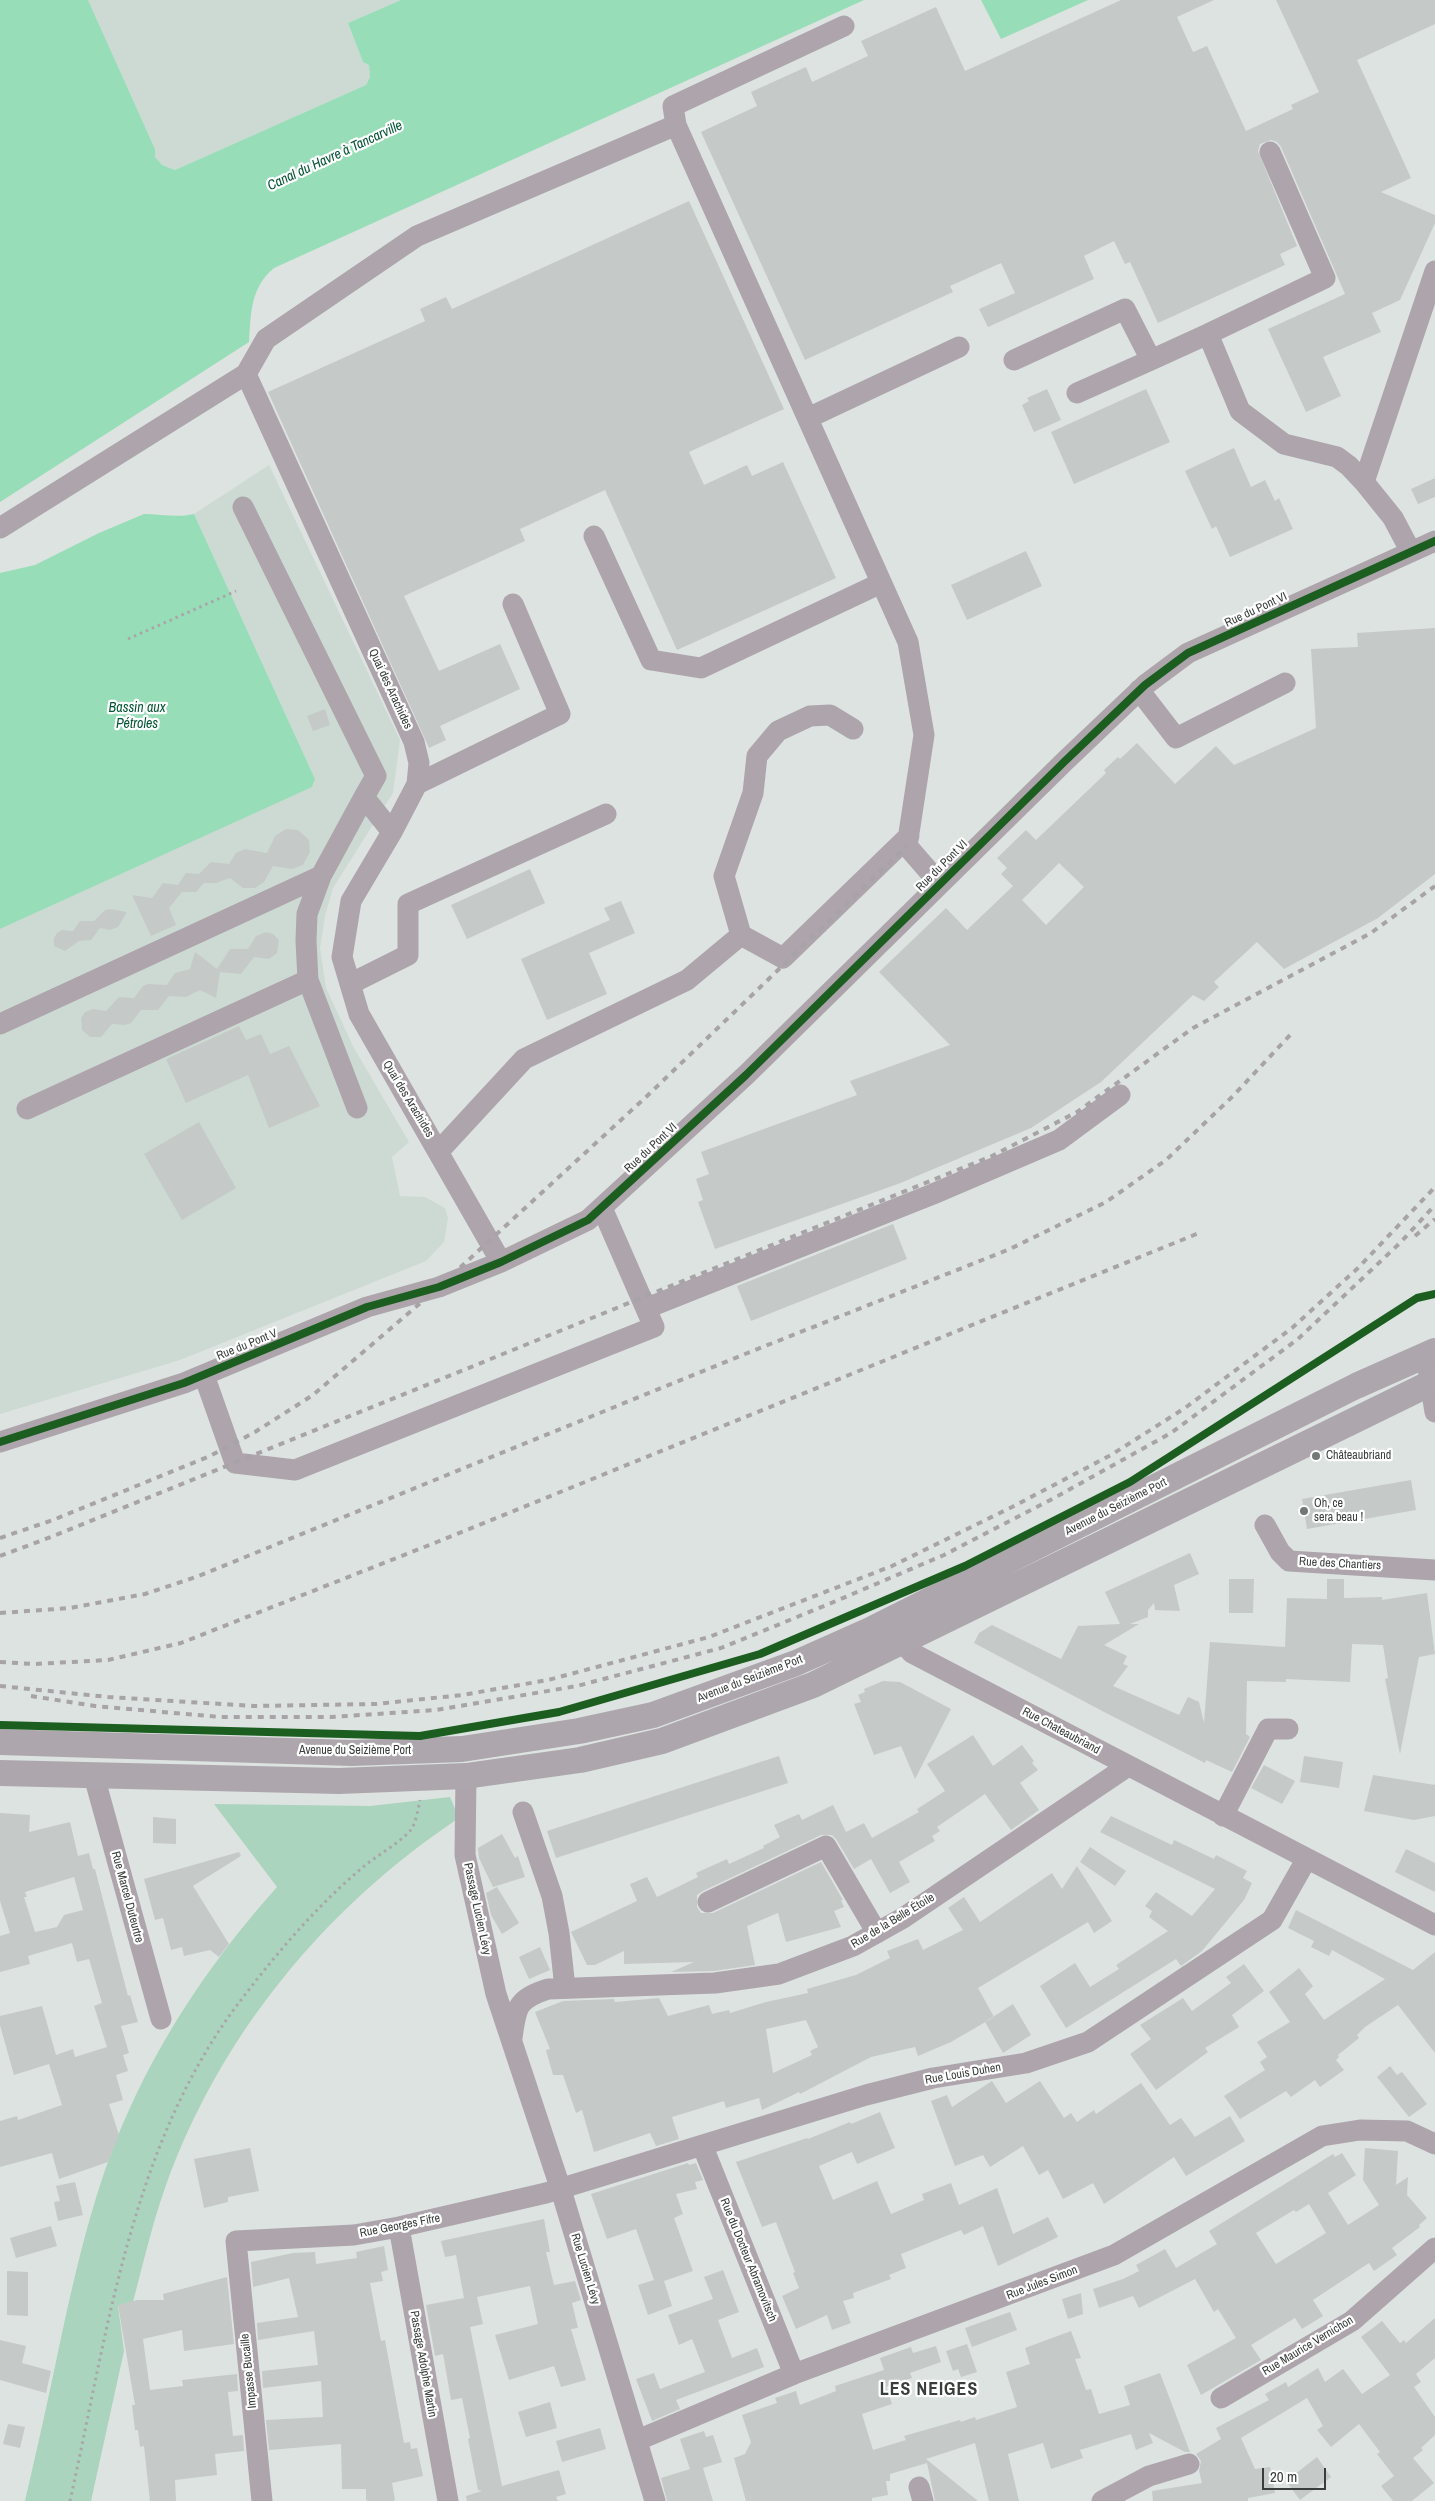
<!DOCTYPE html>
<html>
<head>
<meta charset="utf-8">
<style>
  body { margin:0 }
  #map { position:relative; width:1435px; height:2501px; overflow:hidden; background:#dde3e0; font-family:"Archivo Narrow",sans-serif }
  canvas { display:block }
  .scale { position:absolute; left:1262px; top:2468px; width:64px; height:22px; box-sizing:border-box; border:2px solid #393e3b; border-top:0; padding-left:6px; font-size:15px; line-height:18px; white-space:nowrap; color:#393e3b; -webkit-text-stroke:4px #fff; paint-order:stroke }
</style>
</head>
<body>
<div id="map">
<canvas width="1435" height="2501"></canvas>
<div class="scale">20 m</div>
</div>
<script>
const ctx = document.querySelector('canvas').getContext('2d');
ctx.lineJoin = 'round';
function fill(path, color) { ctx.fillStyle = color; ctx.fill(path, 'evenodd'); }
function stroke(path, color, width, dash) { ctx.strokeStyle = color; ctx.lineWidth = width; ctx.lineCap = dash ? 'butt' : 'round'; ctx.setLineDash(dash || []); ctx.stroke(path); }
function drawText(font, color, halo, rows, align = 'center') {
  ctx.font = font + ' "Archivo Narrow",sans-serif'; ctx.lineWidth = 4.5; ctx.setLineDash([]); ctx.textBaseline = 'middle'; ctx.strokeStyle = halo; ctx.fillStyle = color; for (const [text, x, y, turn = 0] of rows) {
    ctx.save(); ctx.translate(x, y); ctx.rotate((+turn || 0) * Math.PI / 180); ctx.textAlign = isNaN(turn) ? turn : align; if (halo) ctx.strokeText(text, 0, 0); ctx.fillText(text, 0, 0); ctx.restore();
  }
}
fill(new Path2D(`
  M88,0H401L348,23L363,62L369,65L370,77L366,85L175,170L162,165L155,157V149Z
  M269,465L400,740L393,793L333,888L325,916L320,948L326,988L354,1048L409,1142L392,1157L400,1196L425,1197L445,1208L448,1218L444,1242L426,1261L180,1360L0,1414V929L312,786L315,779L194,514Z`), '#cddad3');
fill(new Path2D(`
  M450,1797L459,1818C325,1907 219,2036 165,2188C152,2225 143,2264 133,2302L118,2306L124,2351L91,2501H25C36,2453 47,2405 57,2357C75,2273 93,2189 129,2110C166,2028 217,1954 277,1887L214,1804L370,1806Z`), '#aad4bd');
fill(new Path2D(`
  M0,0H88L155,149V157L162,165L175,170L366,85L370,77L369,65L363,62L348,23L401,0H864L274,268C250,288 251,314 249,342L0,502Z
  M981,0H1088L1001,39Z
  M144,514C161,514 177,518 194,514L315,779L312,787L0,929V573L35,565L99,533Z`), '#97ddb8');
fill(new Path2D(`
  M1121,0H1214L1177,17L1193,52L1207,46L1246,131L1293,109L1291,105L1319,92L1276,0H1435V24L1357,60L1411,178L1381,192L1435,215V223L1400,300L1372,313L1381,332L1323,357L1341,396L1306,412L1268,329L1345,294L1281,147L1277,142L1271,140L1260,144L1258,151L1297,246L1280,254L1285,265L1158,323L1130,262L1125,264L1114,241L1084,256L1094,279L988,327L979,309L1015,293L1001,263L950,286L953,292L805,360L701,132L757,106L751,92L806,67L812,82L868,56L861,41L936,7L965,71Z
  M689,201L784,409L689,452L704,485L747,465L752,476L783,462L836,578L677,650L605,490L520,529L525,541L404,596L439,671L500,644L520,689L440,726L446,740L429,748L268,392L425,321L420,309L446,297L452,309Z
  M1047,389L1061,420L1034,432L1022,405L1029,401L1027,398Z
  M1146,389L1170,442L1074,484L1051,432Z
  M1234,448L1251,487L1265,480L1275,501L1279,498L1293,529L1230,557L1216,526L1212,529L1185,471Z
  M1435,478V497L1418,504L1411,489Z
  M1026,551L1042,586L967,620L951,585Z
  M1435,628V874L1378,918L1284,969L1257,942L1214,982L1219,987L1204,1001L1193,995L1101,1082L1031,1128L898,1184L715,1249L698,1202L703,1200L696,1179L709,1174L701,1152L857,1095L850,1081L950,1045L879,972L946,908L967,930L1013,886L1001,874L1007,868L997,858L1026,830L1036,840L1106,773L1104,770L1118,757L1120,759L1137,743L1175,784L1216,746L1234,765L1316,728L1311,649L1358,647L1357,633ZM1059,863L1084,887L1046,925L1022,900Z
  M325,709L330,725L313,731L307,716Z
  M286,829L298,830L309,840L310,852L303,865L292,869L273,866L264,882L255,888H243L230,878L216,883H204L196,892H182L169,908L176,925L151,936L132,895L152,898L163,883L178,885L186,873L199,874L211,862L229,864L236,853L245,849L267,853L275,836Z
  M530,869L545,903L467,939L451,905Z
  M621,901L635,933L589,953L607,994L547,1020L521,959L610,920L604,908Z
  M110,909L127,912L118,927L110,930L100,928L91,940L79,941L65,951L54,946V938L57,933L62,930L73,931L80,921H94L105,910Z
  M266,932L273,934L279,940L277,953L269,959L254,957L241,974L220,972L216,998L200,990L186,997L169,996L158,1010H141L131,1023L125,1025L112,1024L101,1037H90L82,1030L81,1018L85,1012L93,1009L106,1011L119,997L134,998L143,986L148,984L167,985L175,973L190,969L195,952L217,969L230,949H248L256,936Z
  M239,1026L246,1040L261,1034L270,1054L289,1046L320,1106L269,1128L248,1075L186,1103L166,1059Z
  M199,1122L236,1188L182,1220L144,1154Z
  M893,1224L907,1259L751,1321L737,1286Z
  M1411,1480L1416,1510L1307,1529L1302,1499Z
  M1190,1553L1199,1574L1174,1585L1180,1611L1155,1610L1154,1603L1148,1610V1617L1130,1624H1139L1104,1645L1127,1656L1123,1664L1128,1666L1113,1686L1179,1715L1188,1697L1199,1702L1204,1723L1210,1642L1285,1647L1287,1598L1327,1599V1579H1344V1598L1382,1597V1600L1427,1593L1435,1654L1419,1657L1400,1754L1385,1679L1388,1678L1383,1645L1352,1644L1350,1682L1286,1679V1682L1247,1681L1246,1734L1250,1737L1232,1772L1206,1760L1205,1763L1106,1713L974,1643L979,1633L992,1625L1061,1659L1078,1626L1120,1624L1105,1592Z
  M1229,1579H1254L1253,1613H1229Z
  M883,1681L900,1682L951,1709L915,1779L901,1746L874,1755L854,1704L861,1702L858,1695L865,1692L864,1689Z
  M973,1735L993,1766L1022,1745L1034,1761L1032,1763L1038,1770L1020,1783L1039,1810L1011,1830L985,1794L937,1827L940,1831L932,1836L935,1841L899,1862L910,1882L890,1893L871,1859L854,1869L836,1839L832,1835H821L703,1891L697,1895V1907L701,1913H713L821,1862L843,1900H841L844,1907L834,1911L841,1927L786,1942L778,1913L747,1926L755,1965L714,1971L671,1972L694,1962L624,1964V1951L595,1965H587L571,1932L637,1901L630,1884L647,1877L657,1897L698,1877L696,1873L727,1859L729,1864L764,1848L763,1846L780,1837L774,1825L799,1814L802,1820L833,1805L846,1832L864,1823L872,1838L919,1812L917,1809L945,1791L927,1764Z
  M779,1756L788,1783L556,1858L547,1831Z
  M1304,1756L1343,1762L1339,1788L1300,1782Z
  M1264,1765L1295,1781L1282,1804L1251,1788Z
  M1373,1775L1435,1785V1816L1414,1820L1364,1811Z
  M0,1813L30,1815L29,1832L70,1822L78,1856L89,1853L93,1869H95L128,1996L130,1995L138,2022L121,2026L129,2053L123,2055L128,2071L116,2075L123,2100L109,2104L119,2135L108,2162L59,2179L52,2153L0,2167V2121L17,2116L18,2120L62,2105L49,2064L14,2075L0,2025V2016L42,2006L56,2055L73,2049L75,2057L107,2047L94,2006L102,2003L89,1959L77,1962L72,1943L28,1956L30,1964L0,1972V1936L10,1933L0,1901ZM74,1877L83,1910L64,1915L57,1927L35,1932L24,1897H27L25,1892Z
  M1111,1816L1172,1845L1174,1840L1214,1859L1216,1855L1247,1871L1243,1878L1252,1883L1244,1900L1202,1951L1181,1966L1176,1959L1066,2028L1040,1986L1075,1963L1090,1987L1119,1969L1116,1965L1168,1931L1149,1917L1152,1911L1145,1906L1156,1892L1192,1916L1215,1889L1100,1832Z
  M153,1817L176,1819V1844L153,1843Z
  M502,1834L515,1858L518,1856L525,1877L493,1887L479,1858L478,1848Z
  M1090,1847L1126,1871L1115,1886L1080,1862Z
  M1406,1849L1435,1863V1892L1395,1872Z
  M239,1852L241,1856L193,1886L229,1944L219,1957L210,1950L184,1956L182,1947L171,1950L163,1918L155,1920L144,1879Z
  M1077,1866L1112,1921L1094,1933L1088,1922L978,1988L994,2017L951,2042L918,2056L915,2047L871,2057L800,2094L799,2092L762,2110L759,2098L726,2108L724,2101L672,2117L679,2139L656,2146L650,2133L594,2152L582,2110L576,2113L563,2075H553L546,2050L550,2049L535,2012L563,2001L614,1999L615,2002L659,1998L668,2016L709,2005L712,2014L729,2010L730,2013L766,2002L808,1993L807,1989L856,1975L890,1958L887,1951L918,1939L923,1950L963,1930L948,1908L964,1897L980,1922L1052,1873L1062,1889ZM806,2020L818,2047L810,2051L812,2055L773,2073L766,2029Z
  M497,1887L519,1923L502,1934L491,1915L486,1893Z
  M1296,1910L1413,1970L1435,1952V2053L1398,2005L1365,2027L1357,2035L1359,2038L1338,2055L1339,2057L1336,2060L1344,2070L1320,2087L1315,2080L1291,2097L1286,2091L1240,2119L1224,2096L1265,2070L1260,2062L1267,2057L1257,2042L1290,2022L1269,1992L1299,1968L1313,1986L1305,1994L1324,2020L1385,1979L1332,1950L1329,1956L1311,1947L1314,1941L1288,1928Z
  M540,1947L550,1970L529,1979L519,1957Z
  M1244,1964L1264,1991L1232,2015L1239,2027L1205,2048L1208,2052L1156,2090L1130,2054L1151,2039L1140,2025L1183,1998L1192,2011L1231,1983L1226,1977Z
  M1013,2004L1031,2035L1003,2053L985,2022Z
  M1390,2066L1397,2075L1402,2072L1427,2104L1409,2117L1377,2077Z
  M992,2081L1006,2103L1040,2081L1064,2118L1071,2113L1077,2122L1094,2110L1096,2114L1141,2083L1170,2125L1181,2118L1195,2137L1230,2116L1245,2141L1186,2176L1174,2157L1104,2204L1093,2183L1063,2199L1048,2170L1039,2175L1023,2146L990,2167L983,2155L955,2166L931,2101L947,2095L952,2107Z
  M880,2112L895,2148L857,2164L852,2152L819,2166L833,2200L877,2181L891,2214L924,2200L922,2194L951,2183L959,2205L997,2188L1013,2234L1048,2217L1058,2237L998,2266L983,2226L964,2235L961,2230L901,2254L906,2268L889,2275L891,2279L853,2293L854,2298L843,2301L851,2323L832,2330L827,2315L796,2329L782,2296L799,2288L793,2273L795,2272L776,2222L762,2227L736,2162L807,2138L808,2139L850,2122L851,2124Z
  M250,2148L259,2191L228,2197V2202L204,2208L194,2159Z
  M1365,2148L1398,2151L1396,2185L1408,2177L1407,2195L1427,2218L1419,2225L1420,2227L1392,2248L1397,2255L1374,2271L1369,2263L1313,2300L1323,2316L1302,2329L1295,2318L1251,2345L1261,2360L1201,2395L1187,2365L1236,2338L1218,2309L1214,2312L1195,2279L1139,2308L1133,2296L1099,2308L1093,2289L1123,2279L1139,2271L1136,2265L1165,2249L1176,2268L1217,2244L1209,2231L1333,2154L1335,2157L1342,2153L1356,2175L1328,2193L1348,2225L1379,2205L1363,2180ZM1309,2204L1326,2233L1276,2264L1256,2233L1294,2210L1296,2212Z
  M688,2163L689,2165L696,2163L703,2180L695,2182L697,2189L676,2194L683,2214L674,2218L693,2271L664,2281L672,2306L648,2315L638,2285L654,2280L636,2229L607,2239L591,2194Z
  M75,2182L83,2215L58,2221L54,2202L60,2201L56,2186Z
  M544,2219L550,2252H546L554,2285L575,2281L581,2300L572,2303L578,2328L571,2329L586,2380L561,2387L554,2366L509,2380L495,2335L538,2324L530,2286L477,2297L483,2324L470,2327L502,2486L559,2470L566,2494L556,2497L558,2501H467L466,2496L482,2491L478,2490L468,2439L470,2438L462,2398L451,2400L443,2354L435,2356L426,2305L464,2298L456,2255L445,2257L441,2241Z
  M51,2226L57,2246L16,2258L10,2238Z
  M384,2246L388,2270L381,2272L383,2281L370,2283L381,2341L385,2340L404,2443L410,2442L411,2449L417,2448L423,2476L392,2483L395,2500L393,2501H368L366,2500V2489H342L341,2444L269,2450L266,2420L323,2417L321,2381L263,2388L262,2371L318,2365L314,2331L258,2340L257,2323L298,2317L289,2278L253,2287L251,2262L293,2253L315,2252L316,2264L357,2258L356,2252Z
  M723,2270L739,2312L718,2320L732,2358L757,2348L764,2367L676,2400L680,2409L652,2421L636,2379L654,2373L660,2389L705,2372L692,2339L679,2345L668,2315L713,2299L704,2277Z
  M7,2271L28,2272V2316L7,2315Z
  M227,2277L234,2344L184,2351L182,2330L143,2339L150,2390L183,2386L182,2380L237,2374L238,2391L228,2392L233,2436L243,2435L244,2451L215,2454L217,2475L175,2480L176,2501H150L144,2446L140,2447L138,2430H135L132,2405H135L118,2305L137,2300H164L163,2294Z
  M1081,2293L1083,2314L1068,2319L1062,2299Z
  M1010,2312L1017,2330L972,2347L965,2328Z
  M1435,2318V2358L1416,2374L1421,2382L1414,2387L1435,2417V2435L1421,2448L1423,2450L1413,2458L1434,2483L1412,2501H1393L1381,2486L1394,2476L1377,2454L1380,2452L1359,2424L1331,2447L1317,2430L1323,2426L1307,2398L1241,2438L1255,2469L1270,2467L1275,2493L1248,2498V2501H1153L1152,2491L1202,2483L1199,2471L1201,2461L1196,2454L1221,2439L1216,2428L1269,2400L1265,2394L1286,2382L1288,2387L1318,2368L1325,2382L1343,2369L1362,2394L1390,2375L1361,2337L1382,2321L1400,2343L1404,2340L1406,2343Z
  M1071,2331L1081,2358L1075,2359L1086,2390L1091,2389L1099,2414L1130,2405L1124,2386L1160,2373L1190,2452H1185L1149,2433L1153,2443L1136,2450L1131,2434L1080,2450L1083,2458L1051,2469L1043,2443L1008,2454L1019,2501H989L975,2443L926,2459L978,2501H935L927,2463L890,2474V2481H886L888,2495L872,2498V2501H746L734,2458L745,2454L751,2442L742,2415L777,2403L775,2398L796,2391L800,2405L836,2391L835,2386L884,2370L880,2358L911,2347L913,2353L936,2346L941,2362L910,2373L912,2378L886,2387L892,2404L862,2414L873,2450L906,2440L904,2436L960,2420L961,2422L975,2417L976,2420L1017,2407L1006,2372L1030,2364L1025,2348Z
  M0,2340L26,2346L22,2363L51,2371L46,2393L0,2380Z
  M967,2344L977,2372L961,2377L958,2369L953,2371L946,2351Z
  M550,2402L557,2428L526,2437L518,2412Z
  M8,2424L25,2427L20,2448L3,2444Z
  M600,2428L606,2449L562,2462L556,2441Z
  M704,2431L706,2437L713,2435L722,2462L703,2468L713,2501H667L661,2478L690,2469L680,2439Z
  M1317,2457L1331,2477L1300,2500L1286,2481Z`), '#c5cac8');
stroke(new Path2D(`
  M128,639L236,591
  M70,2501C107,2335 130,2153 232,2012C270,1961 313,1909 362,1868C377,1855 397,1845 410,1831C416,1824 418,1809 420,1800`), '#a9a6aa', 3, [2.5, 4]);
stroke(new Path2D(`
  M676,125L673,106L844,26
  M1270,152L1325,278L1208,334L1240,411L1284,444L1337,457L1349,466L1364,482
  M1014,360L1125,309L1151,360L1208,334
  M246,374L266,339L417,236L676,125L908,642L924,735L907,846L940,884
  M1077,393L1151,360
  M808,418L959,347
  M243,507L376,776L364,797L392,832
  M0,528L246,374L414,742L419,763L417,784L392,832L351,901L342,957L359,1014L501,1262
  M594,536L651,660L701,668L881,583
  M1411,552L1393,518L1364,482L1435,271
  M1139,690L1176,738L1285,683
  M417,784L560,714L513,604
  M741,935L783,958L909,836
  M350,984L408,955V904L606,814
  M0,1024L321,876
  M357,1108L308,980L306,941L307,914L321,876L364,797
  M27,1109L308,980
  M439,1151L524,1059L687,980L741,935L724,876L753,793L757,756L778,731L810,716L830,715L853,729
  M647,1308L933,1194L1059,1140L1120,1095
  M1428,1368L1435,1412
  M204,1375L235,1463L295,1470L654,1327L602,1208
  M0,1442L184,1383L367,1307L439,1287L501,1262L588,1220L746,1075L1064,762L1145,685L1188,653L1435,541
  M1265,1525L1280,1552L1289,1561L1435,1570
  M902,1642L912,1653L1435,1925
  M96,1776L97,1787L161,2019
  M466,1776L465,1855L496,1994L561,2190L655,2501
  M523,1812L552,1896L559,1933L565,1988
  M1223,1816L1268,1729H1288
  M708,1902L826,1846L877,1933
  M512,2038C516,2007 517,1999 548,1989L715,1983L779,1974L853,1946L903,1918L1128,1766
  M703,2147L794,2374
  M399,2227L448,2501
  M1221,2398L1352,2321L1435,2248
  M638,2440L794,2374L1114,2255L1322,2136L1360,2130L1407,2131L1435,2144
  M919,2487L923,2501
  M262,2501L236,2241L354,2235L399,2227L546,2193L866,2095L933,2078L1026,2063L1088,2042L1272,1920L1306,1860
  M1102,2501L1149,2476L1189,2464`), '#ada4ac', 21);
stroke(new Path2D(`
  M0,1742L352,1753L462,1749L579,1731L653,1715L796,1663L870,1630L1356,1386L1435,1351
  M0,1773L339,1781L466,1776L580,1760L662,1741L813,1685L1435,1381`), '#ada7ad', 26);
stroke(new Path2D(`
  M1415,1236L1435,1219
  M0,1538L53,1520L210,1456L255,1432L313,1395L439,1287L646,1097L907,846
  M0,1556L51,1537L992,1156L1077,1112L1193,1028L1371,933L1435,886
  M0,1613L70,1608L145,1594L196,1577L745,1354L1010,1249L1106,1202L1166,1160L1233,1096L1291,1034
  M0,1662L34,1664L108,1660L181,1643L437,1542L1199,1233
  M0,1686L108,1697L254,1706L376,1704L462,1695L548,1680L709,1637L892,1566L1012,1507L1111,1455L1185,1408L1292,1328L1358,1268L1435,1187
  M31,1696L95,1706L220,1717H331L436,1710L577,1686L721,1648L829,1604L944,1555L1056,1497L1171,1433L1298,1339L1400,1243L1435,1205`), '#a7a3a7', 4, [6, 6]);
stroke(new Path2D(`
  M0,1442L184,1383L367,1307L439,1287L501,1262L588,1220L746,1075L1064,762L1145,685L1188,653L1435,541
  M0,1725L420,1736L559,1712L760,1654L965,1566L1130,1482L1417,1298L1435,1294`), '#1b5e20', 8);
for (const [x, y, r, color] of [
  [1316,1456,5,"#727875"],
  [1304,1511,5,"#727875"]
]) { const dot = new Path2D(); dot.arc(x, y, r, 0, 2 * Math.PI); ctx.fillStyle = color; ctx.fill(dot); stroke(dot, '#fff', 2); }
drawText('12px', '#393e3b', '#fff', [
  ["Rue du Pont VI",1256,610,-25],
  ["Quai des Arachides",390,689,65],
  ["Rue du Pont VI",942,866,-45],
  ["Quai des Arachides",408,1099,59],
  ["Rue du Pont VI",651,1148,-43],
  ["Rue du Pont V",247,1345,-22],
  ["Avenue du Seizième Port",1116,1507,-27],
  ["Rue des Chantiers",1340,1564,3],
  ["Avenue du Seizième Port",750,1679,-21],
  ["Rue Chateaubriand",1061,1731,28],
  ["Avenue du Seizième Port",355,1751],
  ["Rue Marcel Duteurtre",127,1897,75],
  ["Passage Lucien Lévy",477,1909,78],
  ["Rue de la Belle Étoile",893,1921,-31],
  ["Rue Louis Duhen",963,2074,-10],
  ["Rue Georges Fifre",400,2226,-11],
  ["Rue du Docteur Abramovitsch",748,2260,68],
  ["Rue Lucien Lévy",585,2269,73],
  ["Rue Jules Simon",1042,2283,-21],
  ["Rue Maurice Vernichon",1308,2346,-31],
  ["Passage Adolphe Martin",423,2364,80],
  ["Impasse Bucaille",249,2371,-96]
]);
drawText('12px', '#393e3b', '#fff', [
  ["Châteaubriand",1326,1456],
  ["Oh, ce",1314,1504],
  ["sera beau !",1314,1518]
], 'left');
drawText('italic 14px', '#045535', '#fff', [
  ["Canal du Havre à Tancarville",335,156,-25],
  ["Bassin aux",137,708],
  ["Pétroles",137,724]
]);
ctx.letterSpacing = '1px';
drawText('bold 18px', '#393e3b', '#fff', [
  ["LES NEIGES",929,2390]
]);
ctx.letterSpacing = '0px';
</script>
</body>
</html>
